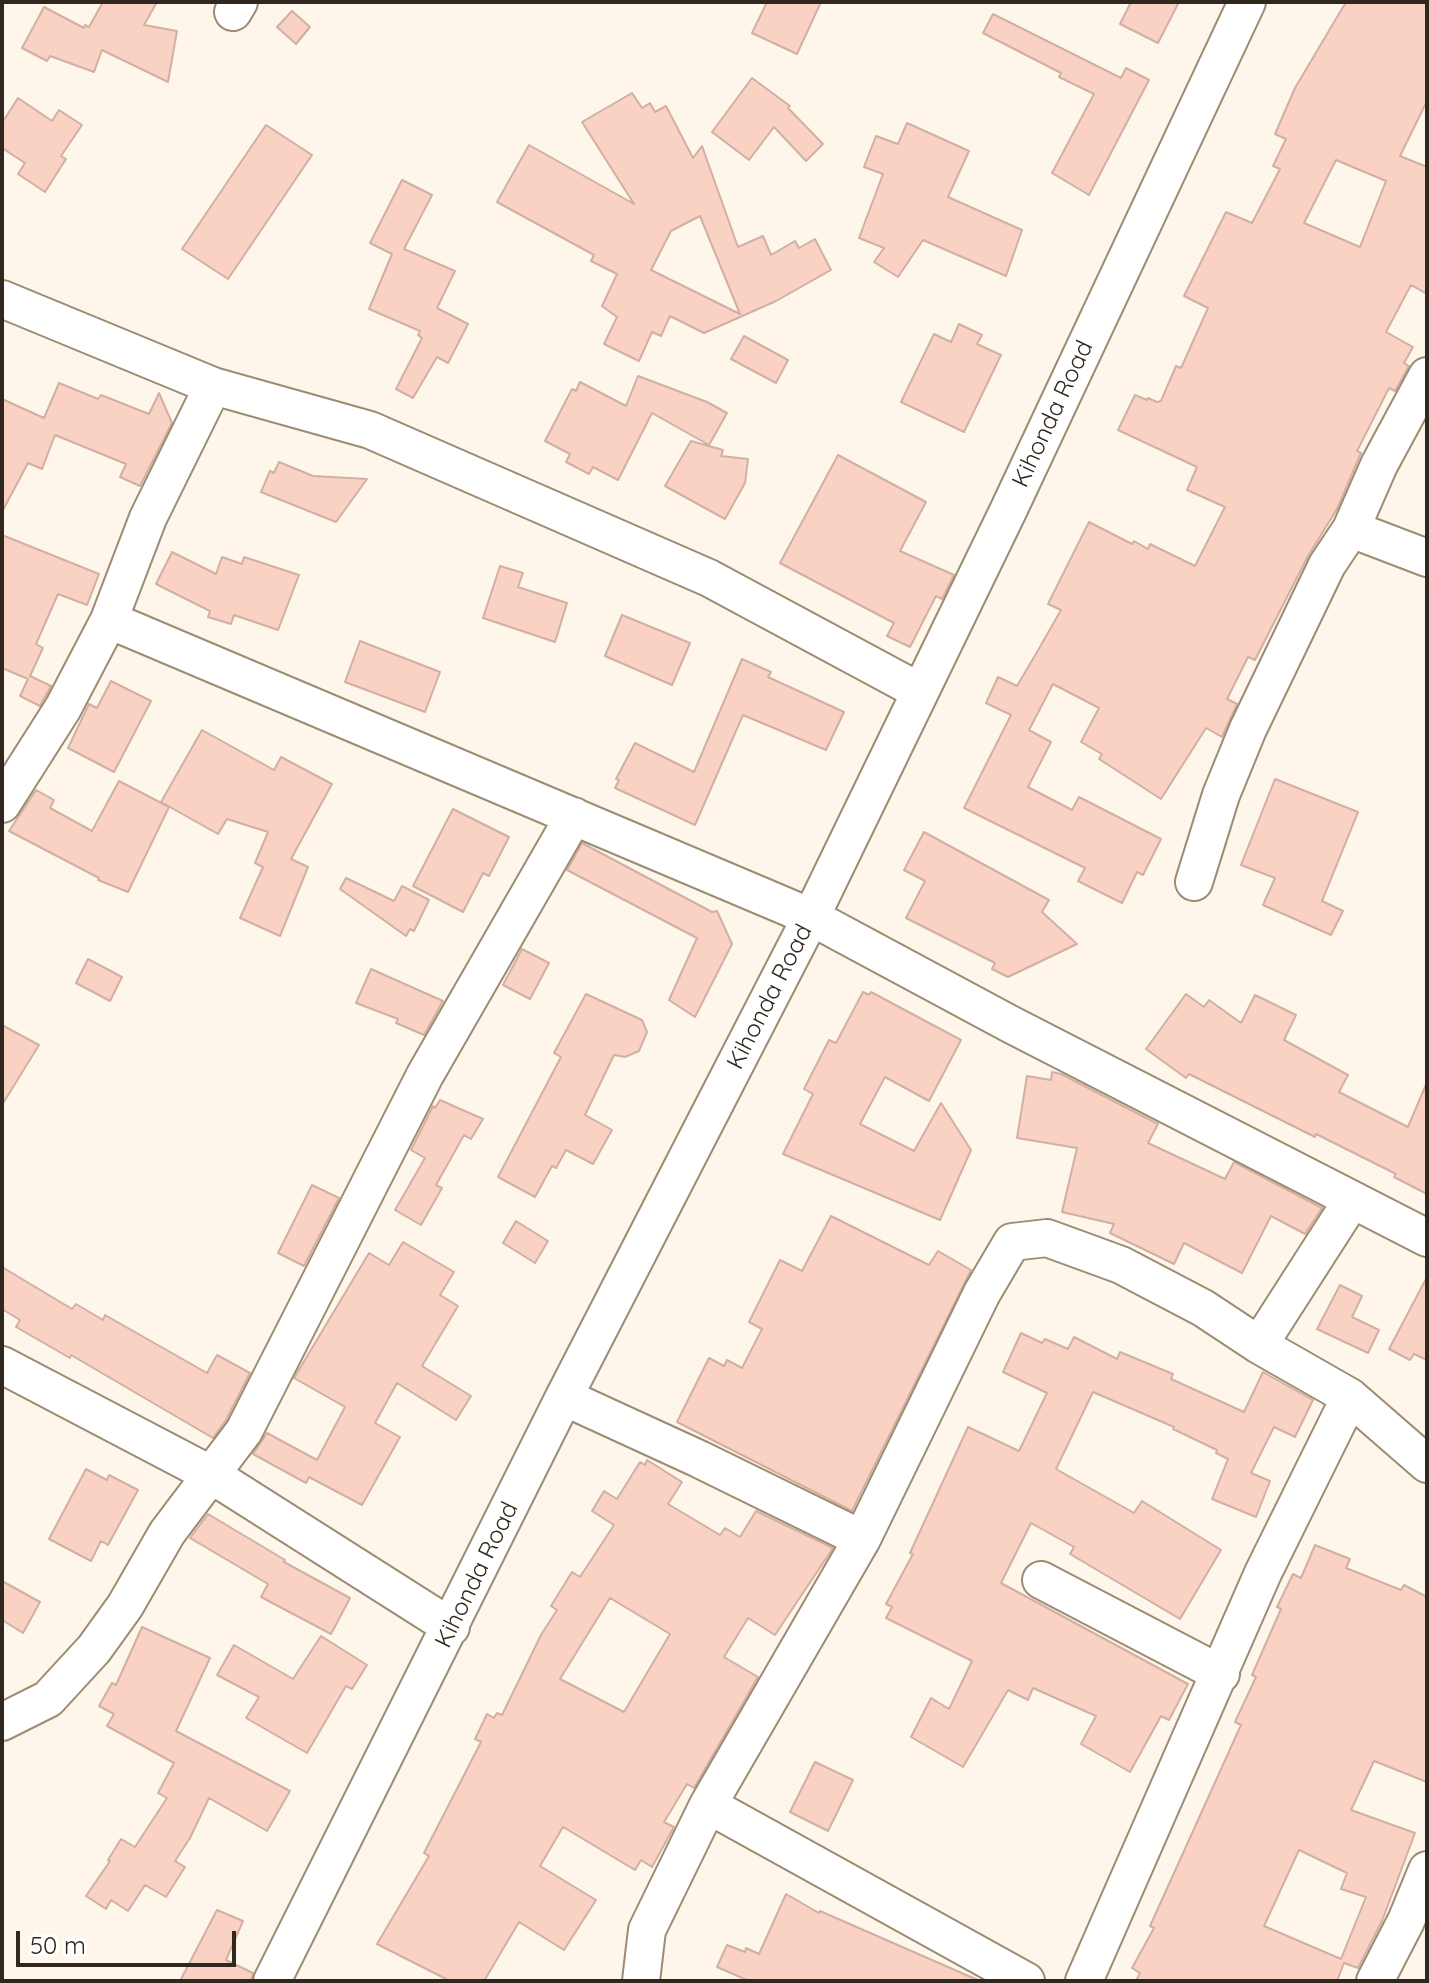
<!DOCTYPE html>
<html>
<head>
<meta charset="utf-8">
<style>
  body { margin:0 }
  #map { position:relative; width:1429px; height:1983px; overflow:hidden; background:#fef6eb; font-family:Quicksand,sans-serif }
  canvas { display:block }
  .frame { position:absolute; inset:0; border:4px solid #30281e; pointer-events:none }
  .scale { position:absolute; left:16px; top:1931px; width:220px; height:36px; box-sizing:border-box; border:4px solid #30281e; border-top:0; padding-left:10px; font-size:24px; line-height:28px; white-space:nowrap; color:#30281e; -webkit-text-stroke:6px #fff; paint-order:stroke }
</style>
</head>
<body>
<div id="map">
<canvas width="1429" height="1983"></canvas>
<div class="frame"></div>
<div class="scale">50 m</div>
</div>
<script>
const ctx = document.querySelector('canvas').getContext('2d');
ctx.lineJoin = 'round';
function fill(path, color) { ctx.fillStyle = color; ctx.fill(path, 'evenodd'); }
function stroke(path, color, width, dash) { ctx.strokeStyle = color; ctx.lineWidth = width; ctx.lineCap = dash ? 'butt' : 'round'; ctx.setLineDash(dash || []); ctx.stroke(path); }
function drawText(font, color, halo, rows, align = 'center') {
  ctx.font = font + ' Quicksand,sans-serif'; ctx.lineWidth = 8; ctx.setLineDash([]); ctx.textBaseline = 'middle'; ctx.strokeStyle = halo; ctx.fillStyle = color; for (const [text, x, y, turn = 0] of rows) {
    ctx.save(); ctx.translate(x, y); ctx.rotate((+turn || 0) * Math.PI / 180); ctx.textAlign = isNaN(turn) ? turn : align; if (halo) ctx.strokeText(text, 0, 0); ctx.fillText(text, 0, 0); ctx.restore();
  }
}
const building = new Path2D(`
  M103,2H157L144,25L177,31L168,82L102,50L94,72L50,56L47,61L22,48L44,7L84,28L85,25L89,27Z
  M767,2H821L797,54L752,33Z
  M1131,2H1179L1158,43L1120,24Z
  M1346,2H1427V101L1400,156L1427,167V294L1411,285L1386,332L1413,347L1404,363L1409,366L1395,391L1389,388L1357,451L1361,453L1337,509L1308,556L1255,660L1248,657L1227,699L1237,704L1222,737L1206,728L1161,799L1099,759L1102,754L1081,742L1099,708L1053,684L1029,730L1051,742L1028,787L1072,810L1079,797L1161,839L1143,875L1137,872L1122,903L1078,881L1085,868L964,808L1011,715L986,703L998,677L1017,686L1037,652L1061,610L1048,604L1089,522L1132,544L1134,541L1148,549L1150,544L1195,566L1225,507L1187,490L1197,467L1118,430L1135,395L1147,400L1148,398L1157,402L1161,401L1176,366L1181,368L1208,308L1184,296L1226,212L1252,223L1280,169L1273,166L1286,139L1275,134L1295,88ZM1336,160L1386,181L1360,247L1304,223Z
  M292,11L310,27L296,44L277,27Z
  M993,14L1121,78L1126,68L1149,80L1089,195L1052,173L1094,94L1059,77L1061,73L983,33Z
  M752,78L790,106L788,108L823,144L806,161L774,127L749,160L712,132Z
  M632,93L642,108L650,103L655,112L666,106L693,158L702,146L738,247L763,236L771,255L795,241L799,248L815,239L831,270L776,301L704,333L670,316L661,336L652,332L639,361L604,344L617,317L602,306L617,274L591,261L594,255L497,202L529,145L634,204L582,122ZM700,216L740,314L651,270L671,231Z
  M18,98L52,121L59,110L82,125L61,156L66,159L45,192L18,174L25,163L2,148V123Z
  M907,123L969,151L948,197L1022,230L1006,276L923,240L898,277L874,262L884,248L859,238L883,174L864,167L876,136L898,144Z
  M266,125L312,155L228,279L182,249Z
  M402,180L432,195L404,249L455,271L437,308L468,324L448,363L437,357L413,398L396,389L422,338L418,335L420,331L369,309L392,254L370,243Z
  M959,324L982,335L977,344L1001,355L964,432L901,402L934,334L951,342Z
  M744,336L788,360L776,383L731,359Z
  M638,376L707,402L727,413L709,445L652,413L618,480L593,467L589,474L566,462L570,454L545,441L572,389L576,391L580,382L626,406Z
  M59,383L98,399L101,395L149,414L159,393L172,423L140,486L120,477L126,464L55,435L42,469L28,463L2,512V399L44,418Z
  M691,441L723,450L721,456L748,459L745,483L725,519L665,486Z
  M838,455L926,502L900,551L954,575L942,599L936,596L910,647L887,636L894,623L780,563Z
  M279,462L313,476L367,479L336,522L261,492L270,471L274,473Z
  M2,535L99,574L87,605L58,594L36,644L43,648L30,676L51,686L40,706L20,696L28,679L2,668Z
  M172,552L216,574L222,557L242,564L244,557L299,575L278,630L234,615L231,624L208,617L210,611L156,584Z
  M500,566L523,573L518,587L567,603L555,642L483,618Z
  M622,615L690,643L672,685L605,656Z
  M360,641L440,672L425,712L345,682Z
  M742,659L771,672L768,677L844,712L826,750L743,715L695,825L615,788L619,780L616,779L635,743L694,772Z
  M111,681L151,701L114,772L68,748L89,704L97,708Z
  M202,730L274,770L281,757L332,784L291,859L308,867L280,936L240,918L263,867L255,863L268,832L227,819L218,834L161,802Z
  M1275,779L1358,812L1322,901L1343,911L1331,935L1263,905L1275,878L1241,865Z
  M119,781L169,807L128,892L98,880L99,878L9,831L36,790L54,800L50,808L92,831Z
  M453,809L509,837L489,876L483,873L463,912L413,886Z
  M924,832L1049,900L1042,912L1077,944L1008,977L992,969L995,963L906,918L925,881L904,870Z
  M582,843L712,912L717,911L732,944L695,1017L669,1000L697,938L567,870Z
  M346,878L394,901L402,886L429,900L414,931L410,929L406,936L340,889Z
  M522,949L549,963L530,999L503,985Z
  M88,959L122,977L110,1001L76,983Z
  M371,969L443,1001L424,1035L396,1023L398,1019L356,1003Z
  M863,992L869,995L871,992L961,1040L929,1101L885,1077L860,1124L914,1151L941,1103L971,1150L940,1220L783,1154L813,1094L804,1089L829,1040L836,1043Z
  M586,994L642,1020L647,1032L639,1051L625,1057L614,1055L585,1115L612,1130L593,1164L566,1150L556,1168L552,1166L535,1197L498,1177L561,1057L554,1053Z
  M1186,994L1204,1007L1209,1000L1241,1023L1255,995L1296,1015L1284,1040L1348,1075L1339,1092L1408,1127L1427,1082V1194L1394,1177L1396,1174L1316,1134L1315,1137L1189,1074L1186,1078L1146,1049Z
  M2,1025L39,1045L2,1105Z
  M1052,1072L1061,1074L1158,1124L1148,1143L1225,1179L1234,1162L1322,1208L1305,1234L1271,1216L1242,1273L1184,1243L1174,1264L1110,1233L1114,1224L1062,1212L1077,1148L1017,1138L1027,1076L1051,1080Z
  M440,1100L483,1119L471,1139L464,1135L436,1185L442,1188L421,1225L395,1210L425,1158L411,1150L433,1106L435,1108Z
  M312,1185L339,1198L304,1266L278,1253Z
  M831,1216L929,1265L938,1251L971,1270L852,1511L677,1422L709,1358L724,1366L727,1360L742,1368L762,1329L749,1322L780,1260L802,1271Z
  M516,1221L548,1241L535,1263L503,1243Z
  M403,1242L454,1272L440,1295L458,1306L422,1366L471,1396L456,1420L397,1383L375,1423L400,1437L362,1505L309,1477L306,1483L253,1454L267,1433L317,1460L345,1407L294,1378L369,1253L389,1265Z
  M2,1267L72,1309L76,1304L103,1320L105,1315L207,1373L217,1355L250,1373L226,1420L213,1438L71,1355L70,1358L16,1327L20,1320L2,1309Z
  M1427,1277V1360L1414,1354L1410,1360L1389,1349Z
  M1340,1285L1362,1296L1352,1317L1379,1330L1368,1353L1317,1329Z
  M1021,1333L1042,1343L1045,1339L1068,1349L1074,1337L1117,1359L1120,1352L1173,1374L1171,1379L1244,1412L1263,1372L1313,1400L1295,1437L1274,1427L1251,1473L1270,1481L1256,1517L1212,1499L1228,1459L1216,1453L1217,1450L1173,1429L1174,1427L1093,1392L1056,1469L1134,1513L1142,1501L1221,1550L1180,1619L1070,1554L1074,1547L1031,1523L1001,1583L1188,1684L1169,1720L1161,1716L1130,1772L1081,1744L1096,1716L1033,1688L1028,1700L1008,1690L963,1767L911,1737L931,1698L949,1709L972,1661L886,1618L892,1607L886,1604L913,1554L910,1553L968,1427L1019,1451L1047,1393L1003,1372Z
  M647,1460L682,1482L668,1504L720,1535L725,1528L740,1537L756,1511L833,1548L775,1635L748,1618L724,1657L758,1677L694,1788L687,1784L664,1822L674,1827L652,1867L641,1860L635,1870L563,1827L540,1866L596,1900L564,1950L519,1922L484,1981H450L377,1944L429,1856L424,1853L481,1742L475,1739L487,1714L494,1718L497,1713L502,1715L541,1635L557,1610L551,1606L572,1572L580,1577L614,1525L592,1511L604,1491L617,1499L640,1462L645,1465ZM610,1598L670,1634L624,1712L560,1679Z
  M86,1469L107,1480L109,1475L138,1490L108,1545L101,1541L91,1561L49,1539Z
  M208,1514L285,1560L284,1562L350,1598L331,1634L261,1597L268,1584L190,1538Z
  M1315,1545L1350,1559L1346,1568L1401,1590L1404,1585L1427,1597V1782L1374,1761L1351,1810L1415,1833L1382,1921L1358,1968L1344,1963L1337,1981H1136L1140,1973L1132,1968L1154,1928L1150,1926L1241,1725L1235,1722L1256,1677L1252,1675L1281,1609L1277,1607L1293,1574L1301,1578ZM1299,1850L1347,1873L1341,1889L1366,1897L1341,1959L1264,1926Z
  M2,1581L40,1602L23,1633L2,1620Z
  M142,1627L210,1658L176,1731L290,1791L267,1831L209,1798L190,1838L175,1861L185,1867L166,1897L145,1885L128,1911L111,1900L106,1909L86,1896L110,1861L108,1860L121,1839L135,1847L167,1798L158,1793L174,1763L107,1726L114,1714L99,1706L112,1683L116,1685Z
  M321,1636L367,1665L352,1689L346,1686L307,1753L246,1718L259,1697L217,1675L234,1645L293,1679Z
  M815,1762L853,1780L828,1831L790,1812Z
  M786,1894L819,1913L820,1911L980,1981H749L717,1967L727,1945L745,1952L746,1948L759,1954Z
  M217,1910L243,1921L226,1960L253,1973L251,1981H180Z`);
fill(building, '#f9d2c3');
stroke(building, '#d1b0a3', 2);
const minor = new Path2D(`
  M233,12L239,2
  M2,299L213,386L370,430L709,578L919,691
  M1351,529L1427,558
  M109,620L811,917L1010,1024L1427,1238
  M2,804L63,708L109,620L148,518L213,386
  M1194,882L1221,795L1248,729L1327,565L1351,529L1379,465L1427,376
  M1259,1345L1352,1200
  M2,1365L210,1474L451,1627
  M564,1397L699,1459L862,1539
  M1041,1580L1221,1674
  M2,1722L48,1699L94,1649L125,1606L167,1533L244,1431L425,1075L574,816
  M708,1805L1026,1981
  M272,1981L564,1397L811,917L1008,511L1247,2
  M641,1981L647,1930L708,1805L862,1539L982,1293L1012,1242L1047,1238L1121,1265L1203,1308L1259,1345L1350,1397L1427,1464
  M1084,1981L1263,1573L1350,1397
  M1375,1981L1406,1921L1427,1870`);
stroke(minor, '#9d8b72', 40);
stroke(minor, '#fff', 36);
drawText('24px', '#30281e', '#fff', [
  ["Kihonda Road",1053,414,-65],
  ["Kihonda Road",770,997,-63],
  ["Kihonda Road",477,1575,-64]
]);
</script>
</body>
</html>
